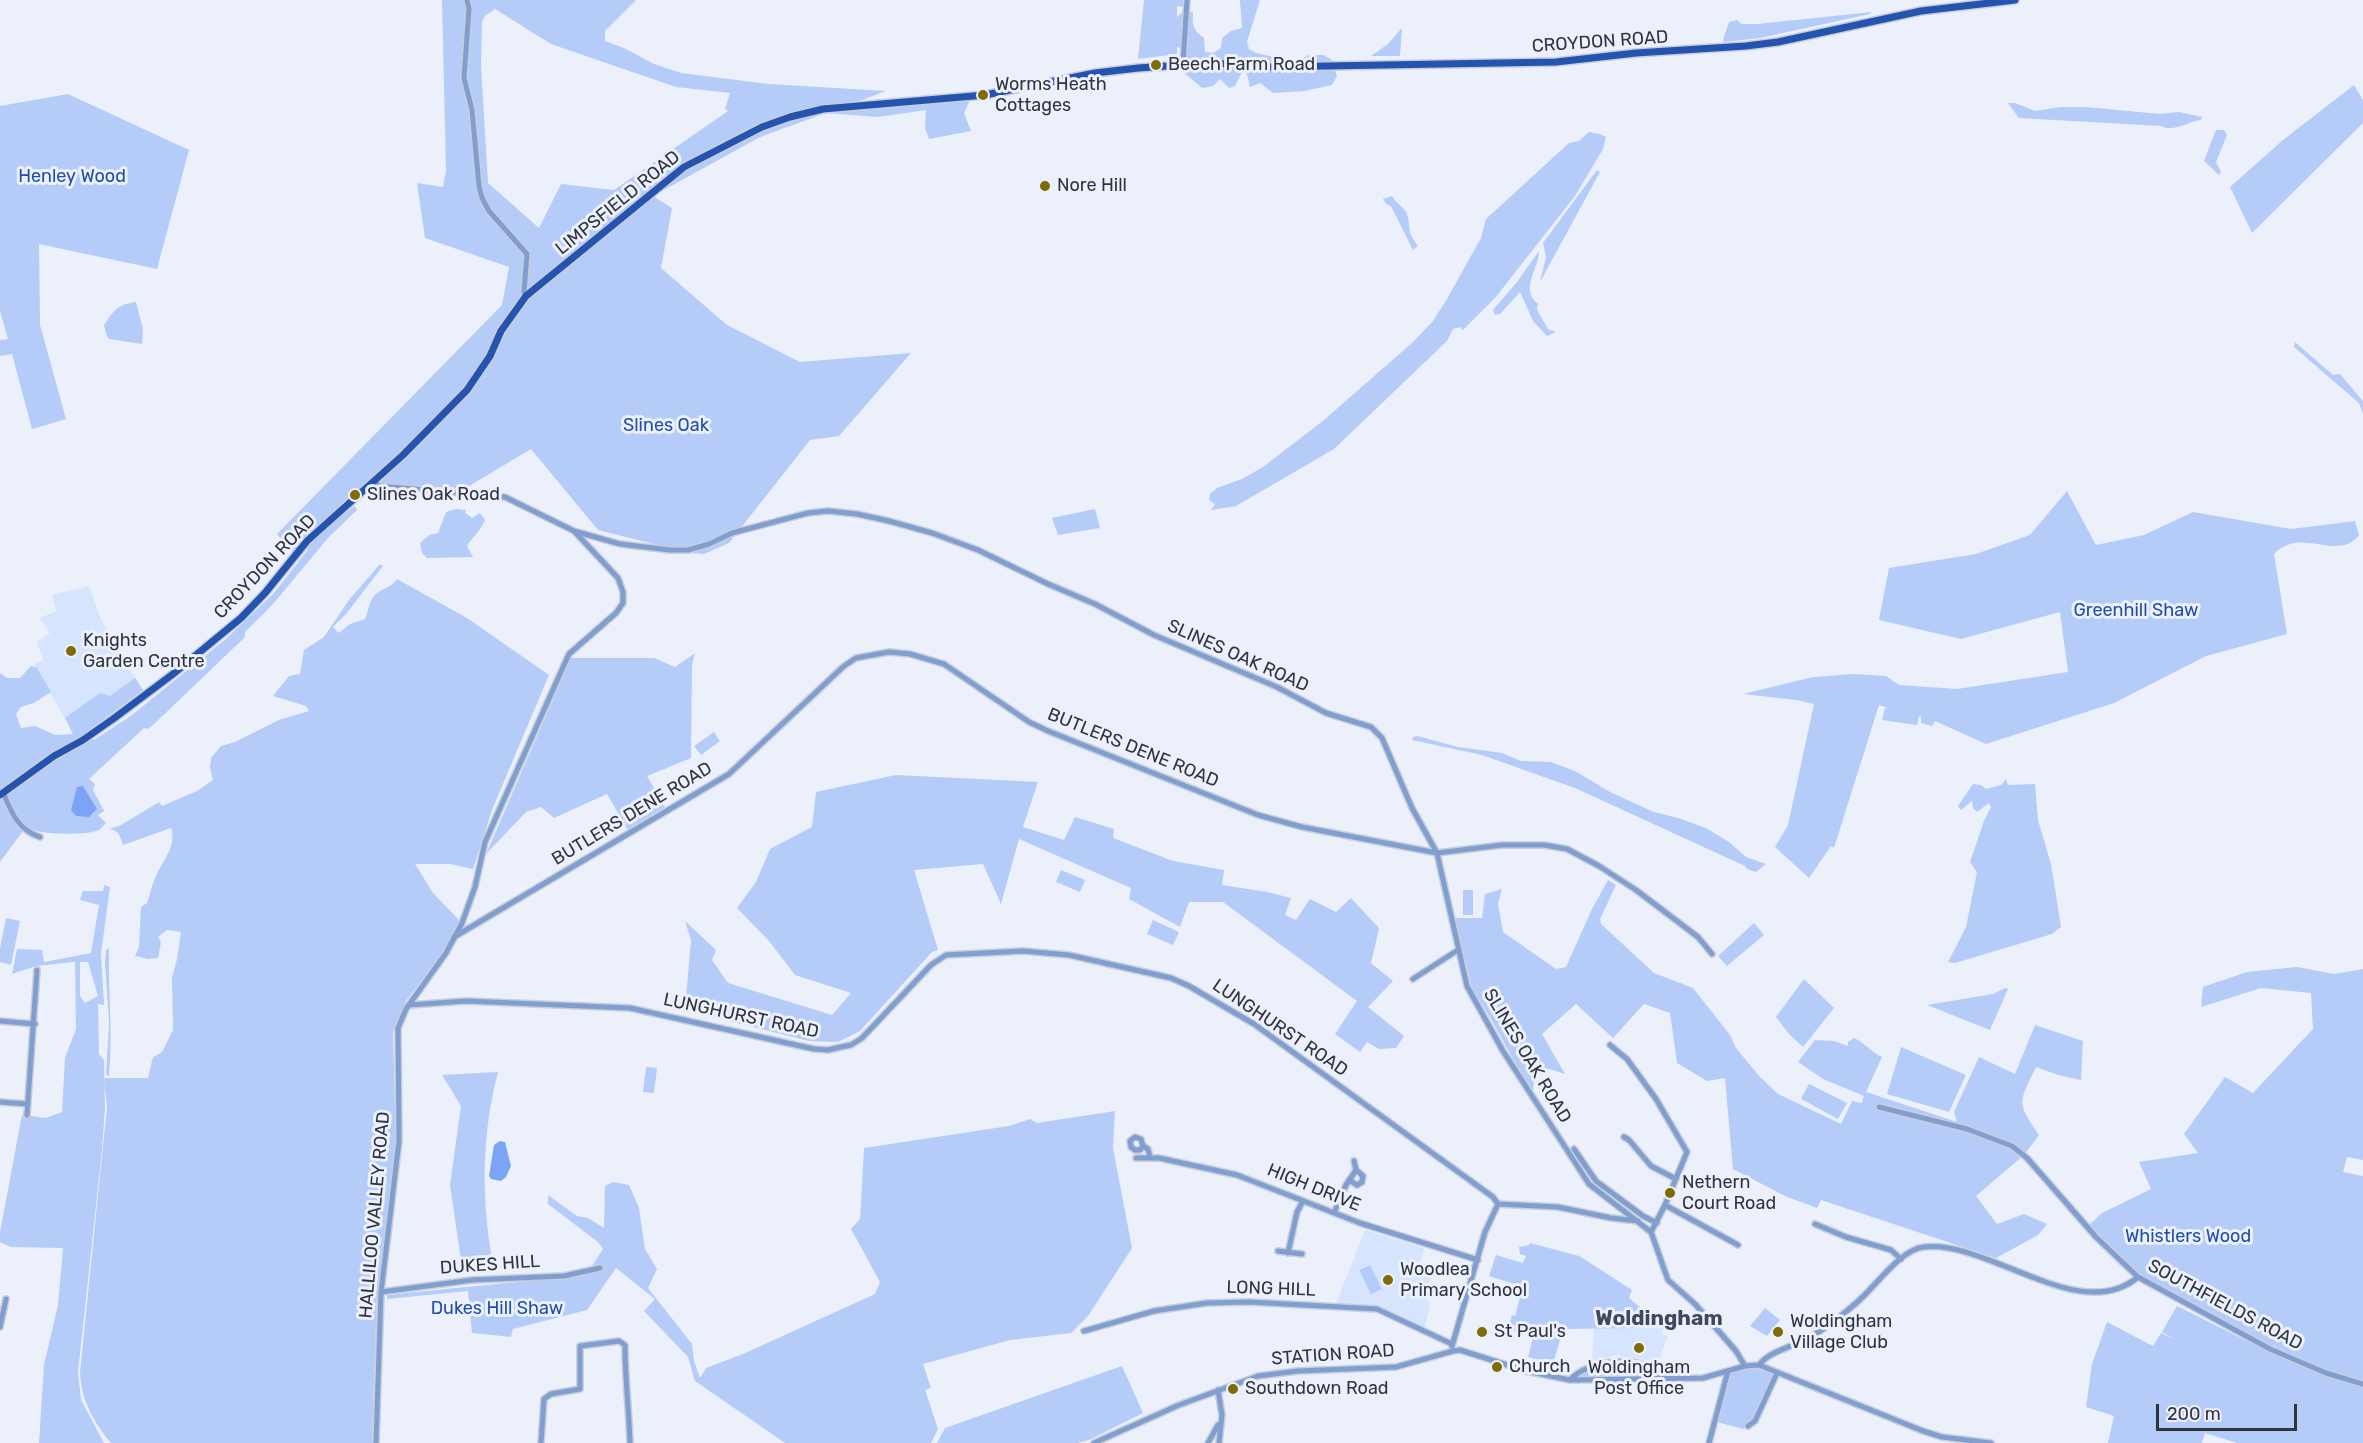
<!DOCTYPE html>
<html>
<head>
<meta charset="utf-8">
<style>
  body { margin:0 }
  #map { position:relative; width:2363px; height:1443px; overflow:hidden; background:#ebf0fa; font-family:Rubik,sans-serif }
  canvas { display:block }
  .scale { position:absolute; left:2156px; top:1404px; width:141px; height:27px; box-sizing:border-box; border:3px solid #2f343e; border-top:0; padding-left:8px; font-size:18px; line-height:21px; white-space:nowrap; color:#2f343e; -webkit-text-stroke:4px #ebf0fa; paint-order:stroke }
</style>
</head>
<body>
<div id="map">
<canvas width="2363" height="1443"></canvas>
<div class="scale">200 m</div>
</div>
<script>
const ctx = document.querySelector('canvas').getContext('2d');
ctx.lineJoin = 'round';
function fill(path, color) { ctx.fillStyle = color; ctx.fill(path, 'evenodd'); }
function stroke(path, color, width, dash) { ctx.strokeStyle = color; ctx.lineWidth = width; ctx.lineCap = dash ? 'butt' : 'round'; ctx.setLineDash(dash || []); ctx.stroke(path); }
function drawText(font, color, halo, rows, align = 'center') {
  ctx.font = font + ' Rubik,sans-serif'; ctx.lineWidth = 6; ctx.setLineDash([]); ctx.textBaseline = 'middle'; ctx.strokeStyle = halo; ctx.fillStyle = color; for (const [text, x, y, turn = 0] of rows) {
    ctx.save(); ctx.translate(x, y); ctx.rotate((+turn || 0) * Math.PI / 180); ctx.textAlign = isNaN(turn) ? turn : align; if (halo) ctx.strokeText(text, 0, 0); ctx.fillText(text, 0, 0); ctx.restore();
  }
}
fill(new Path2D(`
  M89,586L99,615L116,648L143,690L74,734L34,665L43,660L37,642L50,633L40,618L56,611L52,595Z
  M1365,1230L1424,1248L1419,1269L1432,1278L1422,1291L1430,1304L1425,1328L1379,1306L1336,1304Z
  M1653,1320L1664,1329L1661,1334L1668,1336L1656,1368L1618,1355L1592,1361L1594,1328H1633L1651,1325Z`), '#d6e4fd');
fill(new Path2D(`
  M442,0H636L605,31V41L624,48L654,64L681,73L768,84L886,91L837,109L971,98L964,113L971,131L929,139L925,128L926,110L878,117L826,113L760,137L653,196L672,208L661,268L727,325L800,362L911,353L839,436L810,440L729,543L704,554L690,553L598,530L531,449L464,489L373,486L344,513L355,506L357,510L328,538L273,604L245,632V637L153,725L148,729L144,728L89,779L95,784L93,790L104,811L98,815L106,823C106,823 100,829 99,830C86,836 38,835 26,827L0,862V673L7,678H20L31,666L37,668L51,692L34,703L21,707L16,714L21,728L35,726L55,735L73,734L65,718L100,693L110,696L135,678L143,690L84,734L94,740L132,715L227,638L274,593L310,547L297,558L277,534L502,305L509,267L425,238L417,183L443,187L446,171ZM495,9L551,44L676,87L730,93L725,109L728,111L614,190L561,184L539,228L488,183L481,65L482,22L485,16Z
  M1144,0H1189L1184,7L1177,6V17L1185,10L1193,12C1192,24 1193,31 1204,38L1205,52L1213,53L1221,48L1222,38L1231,31L1242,28L1240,0H1260L1247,42L1249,49L1256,53L1283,59L1299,61L1309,55H1324L1332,60L1337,76L1332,85L1304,91L1273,93L1260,83L1250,87L1245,66L1235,86L1229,88L1220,79L1213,86L1202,88L1181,70L1184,60L1181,48L1177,47V54L1138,59Z
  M1872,12L1870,14L1760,38L1724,42L1723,40L1729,22L1737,20L1741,24H1757Z
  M1402,28L1400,56H1371L1388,44Z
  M2354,85L2363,100V123L2252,233L2230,187L2283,140Z
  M68,94L189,150L157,269L39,244L40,325L66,419L32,429L12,354L0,356V340L8,339L0,311V106Z
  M2008,103H2015L2035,111L2060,107H2086L2160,114L2179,112L2202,117L2201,120C2188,121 2174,133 2161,126L2019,118Z
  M2216,130H2224L2227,135L2216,162L2221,172L2219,175L2204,161Z
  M1589,132L1600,134L1606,137L1603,149L1575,196L1495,298L1463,330L1460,327L1453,329L1447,341L1334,449L1236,506L1211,510L1215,504L1209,500L1210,494L1217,488L1242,479L1263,467L1324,420L1413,342L1433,321L1447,299L1481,238L1486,219L1569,143L1579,141Z
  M1597,170L1600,172L1540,282L1546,257L1543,243Z
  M1392,196C1396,204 1404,206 1407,214C1412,229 1405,229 1418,246L1413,250L1391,206L1386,204L1383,199Z
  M1539,251C1539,270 1519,288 1538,304L1537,310L1548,329L1556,332L1547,336L1533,321L1520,292L1500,314L1495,315L1493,310L1517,282Z
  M136,302L143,329L142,344L109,339L106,334L104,325C115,309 117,305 136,302Z
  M2295,342L2333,375L2340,374L2363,401V414L2359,403L2294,347Z
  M2067,491L2096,545L2144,535L2193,512L2291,529L2355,521L2359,535C2338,563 2301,525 2274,554L2287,634L2206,656L2114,703L1986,744L1935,721L1932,726L1921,723V717L1919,716L1917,725L1882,720L1885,708H1888L1879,705L1834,848L1831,846L1809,878L1775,847L1788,825L1814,704L1796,700L1743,694L1813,677L1854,674L1886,676L1899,685L1957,689L2068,672L2060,612L1961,639L1879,620L1889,568L1976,554L2030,535Z
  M456,509L466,510L465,513L472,518L480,513L485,520C481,531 473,536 467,546L473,557L427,558L422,553L420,543L429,535L438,533L446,512Z
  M1095,509L1100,528L1058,535L1052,518Z
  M380,564L383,566L346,614L333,627L339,633L350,624L365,619C369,611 368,603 374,596C381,588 390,589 397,579L467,618L549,675L492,810L473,869L450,864H415L433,893L460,921L444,951L406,1001L393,1032L396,1140L384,1249L377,1294L372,1443H111C93,1421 81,1400 80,1372L107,1107L104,1078H148L153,1057L162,1052L173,1030L172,978L177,959L181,932L167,930L158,937L161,942L158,958L148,959L135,956L139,947L141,907L147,903C150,894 152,885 156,876C163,860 177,846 171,828L123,845C120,836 119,830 109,829L121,825L159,802L162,806L197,791L213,780L210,768L211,758L221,746L235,742L279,720L309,711L306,706L273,696L289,676L300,674L304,650L324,637L349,600Z
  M695,653L692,665L691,758L647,776L665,807L628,830L607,794L554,818L541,807L526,812L486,854L571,658H654L675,667Z
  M714,732L720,741L701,755L694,746Z
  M1417,736L1458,747L1502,753L1521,761L1551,762L1577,772L1610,792L1654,812L1678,818L1706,828L1729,842L1746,857L1766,864L1756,872L1747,869L1745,866L1575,788L1482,755L1412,740L1413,737Z
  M896,775L1038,782L1023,827L1064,840L1075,817L1114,829L1113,838L1173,861L1224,870L1222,885L1267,892L1291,898L1285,915L1296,920L1310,899L1336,912L1351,898L1379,928L1371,963L1393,981L1368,1007L1404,1036L1396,1048L1379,1049L1367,1042L1360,1052L1335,1034L1357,1001L1223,902H1189L1180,927L1129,899L1131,888L1019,839L1001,904L983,864L914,870L938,950L932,952L860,1031L838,1042L809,1041L685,1010L691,940L685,921L716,950L712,960L728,983L832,1015L851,993L795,975L769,941L737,908L756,882L770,849L812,827L816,792Z
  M2006,779L2008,785L2035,784L2038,820L2051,864L2061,927L2052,934L1955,963L1948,962L1966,927L1977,872L1970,862L1984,821L1991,807L1989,803L1977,812L1973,808L1972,801L1961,810L1958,806L1973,784L1981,785L1986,789L2001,785Z
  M1061,870L1085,880L1080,892L1056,882Z
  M1608,880L1616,885L1600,919L1601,924L1654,973L1693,988L1730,1035L1736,1048L1760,1077L1778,1094L1841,1124L1852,1101L1862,1103L1864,1096L1823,1079L1798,1062L1815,1040L1834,1041L1848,1046V1042L1854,1038C1865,1043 1871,1052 1882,1057L1866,1092L1957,1122L1954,1112L1979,1057L2015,1074L2035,1025L2083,1041L2081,1080L2058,1075L2036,1067C2019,1102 2016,1102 2039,1135L2024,1155L1976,1196L1997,1224L2024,1214L2047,1224L2038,1235L1996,1258L1821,1200L1817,1208L1785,1196L1733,1169L1725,1078L1707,1081L1677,1063L1670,1013L1644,1004L1613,1038L1576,1004L1542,1034L1565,1074L1546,1068L1534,1078L1533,1095L1491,1019L1472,989L1455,918H1482L1485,894L1502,889L1498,904L1503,932L1556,969L1566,967L1592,909Z
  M104,885L110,887L101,954L104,1005L98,1004L99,1054L104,1060L105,1107L102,1150L78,1372L81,1400L104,1443H39L44,1365L58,1305L63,1248L11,1247L0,1242V1232L22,1115L46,1118L62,1112L65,1058L76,1029L75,962L36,966L12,974L17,949L42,950L44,962L91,953L99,905L80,900L83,891H103ZM80,962H88L98,996L85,1003L80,996Z
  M1463,890H1473V915H1463Z
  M6,918L20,921L11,965L0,962V948Z
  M1153,920L1179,932L1173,945L1147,934Z
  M1754,923L1764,935L1727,966L1718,956Z
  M109,948C108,991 113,1033 109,1076L106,1075L109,1023L105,962L106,950Z
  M2297,967L2334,974L2363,969V1160L2347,1157L2343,1172L2363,1176V1443H2237L2205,1433L2202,1443H2108L2114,1416L2086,1407L2092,1364L2107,1322L2153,1346L2161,1333L2176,1340L2162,1332L2177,1306L2275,1355V1344L2272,1349L2139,1276L2089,1225L2102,1213L2151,1189L2139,1162L2198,1153L2184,1134L2225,1077L2253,1093L2313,1029L2311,993L2261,988L2201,1007L2203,987L2247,972Z
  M1804,979L1834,1008L1803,1047L1789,1034L1776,1017Z
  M2005,988L2008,989L1990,1030L1927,1005L1993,994Z
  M1901,1047L1966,1075L1949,1112L1887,1094Z
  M646,1067L657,1068L654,1093L643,1092Z
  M498,1072C482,1132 481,1197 492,1258L461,1260L450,1185L461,1106L442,1075Z
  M1809,1084L1847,1103L1838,1119L1801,1099Z
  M1115,1111L1113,1148L1132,1248L1088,1316L1071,1333L1010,1340L923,1364L931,1388L925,1390L938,1429L931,1443H785L695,1381L688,1357L644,1311L655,1299L616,1268L587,1310L513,1329L511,1337L472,1333L468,1291L387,1299V1295L586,1275L603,1249L598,1242L548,1204V1195L577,1216L588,1218L604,1228L605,1186L613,1182L629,1185L639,1208L645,1249L657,1269L648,1288L692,1344L694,1361L700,1378L706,1368L743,1354L875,1294L880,1282L851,1229L860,1219L864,1148L1009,1126L1030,1119L1037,1123Z
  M1530,1243L1579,1256L1584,1259L1632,1290L1629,1298L1665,1328L1664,1329L1653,1320L1651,1325L1633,1328L1563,1329L1553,1364L1528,1357L1537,1323L1532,1336L1508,1329L1512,1315L1515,1316L1523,1287L1489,1276L1496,1255L1523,1263L1526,1256L1520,1254L1519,1247L1529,1245Z
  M1370,1265L1382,1289L1371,1294L1359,1270Z
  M1765,1308L1780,1320L1767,1336L1750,1326Z
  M1616,1365C1627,1365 1643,1367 1650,1375L1578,1377L1591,1370Z
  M1122,1366L1143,1413L1089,1440L1078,1443H937L945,1428Z
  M1750,1368L1761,1369L1774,1375L1754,1418L1743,1429L1717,1422L1728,1376L1730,1374Z`), '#b4ccf7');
fill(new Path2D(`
  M83,786L97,809L89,817L76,816L71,810L77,787Z
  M500,1141L505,1142L511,1166L506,1177L501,1181L491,1179L489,1176L494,1145Z`), '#7ba5f4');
const minor = new Path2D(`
  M467,0L469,9L464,78L472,110L479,186L482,198L489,211L527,254L524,292L526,296
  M1183,64L1187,0
  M373,481L380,486L505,497L574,531L620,544L670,550H688L709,544L732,533L808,513L828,511L857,514L889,521L932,533L978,550L1048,584L1095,604L1154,635L1277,687L1326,713L1371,727L1382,738L1412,808L1437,853L1467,986L1503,1051L1589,1184L1651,1232L1668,1280L1695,1304L1736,1351L1745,1366
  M3,792C11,812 18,830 40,837
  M454,937L729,774L844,666L856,658L889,652L910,654L944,664L1029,722L1048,731L1258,815L1302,827L1437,853L1502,845H1544L1567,849L1599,866L1636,890L1698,937L1712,954
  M1413,979L1458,950
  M409,1005L466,1001L630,1008L814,1049L828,1050L841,1047L851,1045L862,1038L931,965L946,955L1023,951L1069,955L1171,978L1189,986L1254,1024L1493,1197L1498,1204L1558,1207L1611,1218L1638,1221
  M0,1021L35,1024
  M1610,1045L1627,1059L1656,1099L1687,1152L1665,1205L1651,1232
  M0,1102L27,1104
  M1879,1107L1967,1129L2012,1146L2027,1158L2096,1237L2138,1277L2270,1349L2326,1373L2363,1384
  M27,1115L37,970
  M1624,1137L1629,1140L1651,1166L1676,1179
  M1143,1146L1140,1150H1135L1131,1147L1130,1141L1135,1137L1141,1139L1143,1146L1148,1149L1150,1157
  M1574,1149L1596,1181L1643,1216L1657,1223
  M1136,1158H1159L1237,1175L1360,1223L1478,1260
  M1349,1180L1357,1185L1362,1182L1363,1176L1356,1170
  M1665,1205L1738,1245
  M1334,1213L1346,1185L1356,1170L1354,1161
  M1815,1224L1846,1237L1891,1250L1901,1259
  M1278,1251L1302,1254
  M1288,1253L1297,1212L1303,1201
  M381,1292L472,1280L564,1276L600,1268
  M0,1327L6,1299
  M1084,1331L1154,1311L1207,1303L1249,1302L1377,1309L1452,1344
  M1452,1346L1485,1232L1498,1204
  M1759,1365C1769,1352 1788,1348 1803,1341C1821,1332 1839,1318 1855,1304C1874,1289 1900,1249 1924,1247C1990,1240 2080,1326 2138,1277
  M1570,1380C1587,1360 1645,1352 1658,1378
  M1218,1390L1222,1415L1219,1443
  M1748,1426L1755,1421L1777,1373
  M376,1443L381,1292L399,1141L398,1028L406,1009L446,953L462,923L475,887L485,842L569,654L616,613L623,603V592L618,578L575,532
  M541,1443L544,1399L551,1394L580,1389V1346L619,1341L625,1345C625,1378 629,1410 630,1443
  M1094,1443L1179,1405L1258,1376L1298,1371L1396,1367L1453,1351L1460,1350L1526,1371L1570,1380L1703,1378L1745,1366L1759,1365L1923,1431L1942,1437L1991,1443
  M1208,1443L1218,1425
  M1709,1443L1728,1371`);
const major = new Path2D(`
  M0,795L54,756L83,740L113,719L173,674L241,618L265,593L307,541L403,455L467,390L490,356L501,331L526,296L684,167L762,127L790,117L823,109L985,95L1095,73L1138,68L1212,63L1269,67L1556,62L1636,53L1746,46L1778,42L1921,11L2015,0`);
stroke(minor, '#c9ced8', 8);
stroke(major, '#c9ced8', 10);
stroke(minor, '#819ed1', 5);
stroke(major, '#2553b0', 7);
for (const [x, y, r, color] of [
  [1156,65,6,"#7f6b04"],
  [983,95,6,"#7f6b04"],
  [1045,186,6,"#7f6b04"],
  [355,495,6,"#7f6b04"],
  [71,651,6,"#7f6b04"],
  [1670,1193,6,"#7f6b04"],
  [1388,1280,6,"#7f6b04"],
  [1482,1332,6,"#7f6b04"],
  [1778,1332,6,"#7f6b04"],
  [1639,1348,6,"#7f6b04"],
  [1497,1367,6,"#7f6b04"],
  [1233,1389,6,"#7f6b04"]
]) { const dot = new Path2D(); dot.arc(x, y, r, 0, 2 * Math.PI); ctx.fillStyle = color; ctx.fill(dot); stroke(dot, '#ebf0fa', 2); }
drawText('18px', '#2f343e', '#ebf0fa', [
  ["CROYDON ROAD",1600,42,-4],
  ["LIMPSFIELD ROAD",618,203,-39],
  ["CROYDON ROAD",265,567,-46],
  ["SLINES OAK ROAD",1238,656,24],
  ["BUTLERS DENE ROAD",1133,748,22],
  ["BUTLERS DENE ROAD",632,814,-31],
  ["LUNGHURST ROAD",741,1016,12],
  ["LUNGHURST ROAD",1280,1028,34],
  ["SLINES OAK ROAD",1527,1056,59],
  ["HIGH DRIVE",1314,1188,22],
  ["HALLILOO VALLEY ROAD",375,1215,-85],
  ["DUKES HILL",490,1265,-4],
  ["LONG HILL",1271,1289,2],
  ["SOUTHFIELDS ROAD",2225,1305,28],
  ["STATION ROAD",1333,1355,-4]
]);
drawText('18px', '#2f343e', '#ebf0fa', [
  ["Beech Farm Road",1168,65],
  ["Worms Heath",995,85],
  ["Cottages",995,106],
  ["Nore Hill",1057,186],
  ["Slines Oak Road",367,495],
  ["Knights",83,641],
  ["Garden Centre",83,662],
  ["Nethern",1682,1183],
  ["Court Road",1682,1204],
  ["Woodlea",1400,1270],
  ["Primary School",1400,1291],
  ["Woldingham",1790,1322],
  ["Village Club",1790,1343],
  ["St Paul's",1494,1332],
  ["Church",1509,1367],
  ["Woldingham",1639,1368,"center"],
  ["Post Office",1639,1389,"center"],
  ["Southdown Road",1245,1389]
], 'left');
drawText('18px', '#204ea9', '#ebf0fa', [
  ["Henley Wood",72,177],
  ["Slines Oak",666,426],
  ["Greenhill Shaw",2136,611],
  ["Whistlers Wood",2188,1237],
  ["Dukes Hill Shaw",497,1309]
]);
drawText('bold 21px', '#3e495d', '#ebf0fa', [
  ["Woldingham",1659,1319]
]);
</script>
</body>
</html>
